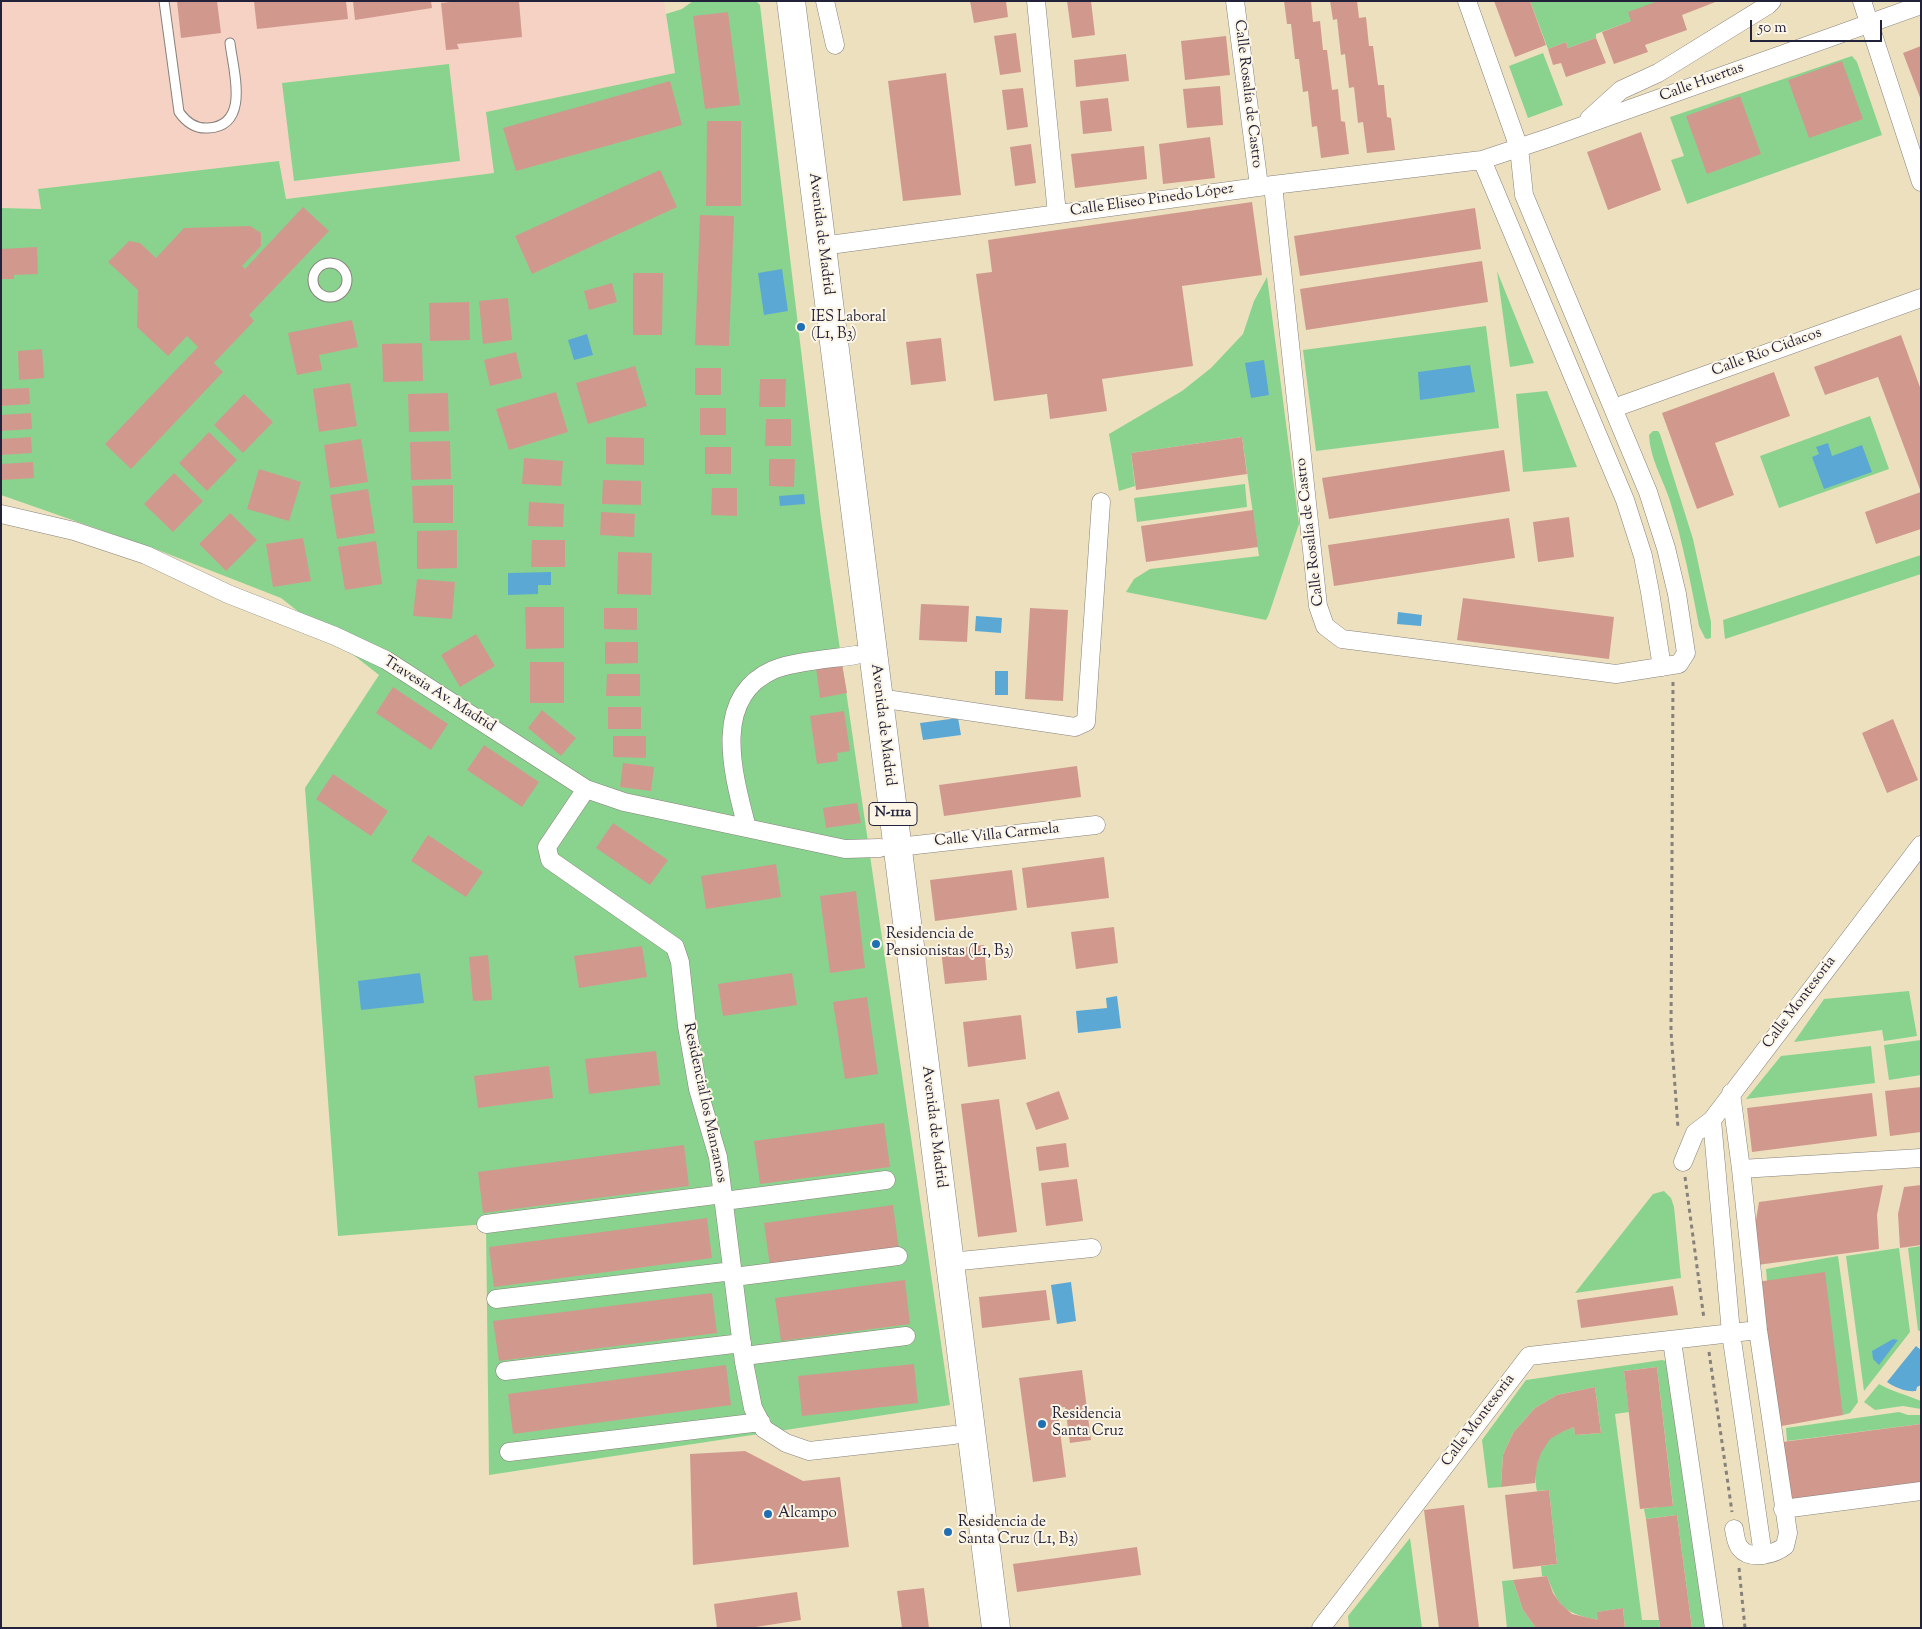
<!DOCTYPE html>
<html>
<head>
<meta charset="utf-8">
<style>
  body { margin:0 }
  #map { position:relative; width:1922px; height:1629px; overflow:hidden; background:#ece0be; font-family:"Sorts Mill Goudy",serif }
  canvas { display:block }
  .frame { position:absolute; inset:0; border:2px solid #22223b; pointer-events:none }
  .scale { position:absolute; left:1750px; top:20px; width:132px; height:22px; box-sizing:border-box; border:2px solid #22223b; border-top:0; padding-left:6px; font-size:15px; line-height:18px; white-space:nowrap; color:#22223b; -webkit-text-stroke:4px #fcf5e5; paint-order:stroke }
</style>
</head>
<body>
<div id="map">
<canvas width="1922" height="1629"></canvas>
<div class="frame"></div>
<div class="scale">50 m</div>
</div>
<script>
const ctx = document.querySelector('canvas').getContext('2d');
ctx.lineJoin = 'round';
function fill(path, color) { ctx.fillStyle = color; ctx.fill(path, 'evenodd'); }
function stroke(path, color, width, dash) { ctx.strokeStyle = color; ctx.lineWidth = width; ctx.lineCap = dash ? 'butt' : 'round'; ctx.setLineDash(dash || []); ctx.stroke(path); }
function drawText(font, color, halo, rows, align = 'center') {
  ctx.font = font + ' "Sorts Mill Goudy",serif'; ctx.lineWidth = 4; ctx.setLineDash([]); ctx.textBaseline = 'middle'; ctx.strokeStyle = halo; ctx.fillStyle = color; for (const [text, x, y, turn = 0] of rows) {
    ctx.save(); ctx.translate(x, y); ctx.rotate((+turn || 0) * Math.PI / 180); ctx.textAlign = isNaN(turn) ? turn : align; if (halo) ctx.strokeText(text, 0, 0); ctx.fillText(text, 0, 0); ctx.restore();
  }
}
fill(new Path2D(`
  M1,1H664L675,73L487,112L495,173L286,199L279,161L38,189L41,210L1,207Z`), '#f6d2c4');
fill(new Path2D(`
  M693,1H756L760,5L821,519L950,1405L489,1475L486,1224L338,1236L305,788L379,675L281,598L158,550L1,495V208L41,209L38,189L279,161L286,199L494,173L486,112L675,73L666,14L682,9Z
  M1530,1H1658L1631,21L1596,34V38L1568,48L1566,42L1548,49Z
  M1543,53L1563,105L1528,118L1509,66Z
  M1852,56L1857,62L1882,135L1687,204L1671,160L1684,156L1670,117Z
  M449,64L460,161L294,181L282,83Z
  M1497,271L1534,363L1510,367Z
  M1267,277L1299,524L1269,614L1266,620L1126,592L1134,579L1150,569L1259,556L1242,437L1131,453L1135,486L1119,491L1109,434L1182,391L1211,368L1243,334L1254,301Z
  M1486,326L1499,428L1316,451L1303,350Z
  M1547,391L1577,467L1523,472L1516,394Z
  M1870,416L1889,469L1779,508L1760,456Z
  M1653,431H1658L1660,434L1693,539L1711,622V638L1707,639L1705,638L1699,626C1691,584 1683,543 1670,501C1663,479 1650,459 1649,435Z
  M1245,484L1247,507L1137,522L1134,498Z
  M1921,555V574L1725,639L1723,620Z
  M1909,991L1917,1036L1884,1041L1882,1030L1794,1042L1824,999Z
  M1921,1040V1075L1889,1080L1884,1045Z
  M1871,1046L1875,1083L1746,1099L1781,1056Z
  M1664,1191L1671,1198L1674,1207L1681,1278L1575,1293L1653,1194Z
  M1921,1246V1332L1918,1330L1908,1248Z
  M1899,1248L1910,1332L1864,1391L1846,1256Z
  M1838,1256L1858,1402L1850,1413L1843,1415L1767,1281L1766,1269Z
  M1662,1360L1669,1362L1709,1628H1692L1677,1515L1646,1519L1644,1509L1673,1505L1657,1367L1624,1371L1629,1412L1615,1414L1642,1620H1659L1660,1628H1625L1623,1608L1598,1612V1620C1565,1613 1559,1609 1547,1576H1542L1541,1566L1557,1564L1549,1490L1537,1491C1533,1475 1537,1452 1549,1439C1555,1434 1566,1430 1574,1427L1575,1435L1601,1433L1595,1387L1557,1395L1535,1408L1513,1433L1503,1455L1501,1487L1488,1488L1482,1440L1526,1380Z
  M1879,1384C1893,1392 1907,1395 1921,1401V1409L1903,1406L1875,1410L1864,1402Z
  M1899,1412L1908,1415H1921V1424L1787,1441L1786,1428Z
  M1410,1538L1422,1628H1349L1348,1616Z
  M1513,1580L1523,1610L1536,1628H1507L1502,1581Z`), '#8ad38e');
fill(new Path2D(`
  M782,269L788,311L764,315L758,273Z
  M587,334L593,355L574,360L568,340Z
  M1264,360L1269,395L1251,398L1245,363Z
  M1470,365L1475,392L1420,400L1418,372Z
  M1828,443L1832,456L1862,445L1872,472L1824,489L1812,457L1819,454L1816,447Z
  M804,494L805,504L780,506L779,496Z
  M551,572V585H538V594L508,595V573Z
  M1398,612L1422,615L1421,626L1397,624Z
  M976,616L1002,618L1001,633L975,631Z
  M995,671H1008V695H995Z
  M958,718L961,735L923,740L920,723Z
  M420,973L424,1003L361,1010L358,981Z
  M1117,996L1121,1028L1078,1033L1076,1011L1107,1008L1106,998Z
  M1071,1282L1076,1321L1057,1324L1051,1285Z
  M1893,1339L1898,1340L1879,1365L1873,1359L1872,1351Z
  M1916,1346L1921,1350V1385L1917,1387L1916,1391C1906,1392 1896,1388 1887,1382Z`), '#5ca8d4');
fill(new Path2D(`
  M177,1H217L221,33L181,38Z
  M254,1H346L348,19L257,29Z
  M353,1H431L432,8L355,20Z
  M459,1H519L522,37L457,44L459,49L446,50L441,3Z
  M970,1H1006L1008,17L974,23Z
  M1067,1H1091L1095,35L1072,38Z
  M1284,1H1311L1313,22L1320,21L1323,50H1327L1332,90L1338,89L1341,121L1345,122L1349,154L1321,158L1317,126L1312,127L1308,91L1303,92L1299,59H1295L1291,24H1287Z
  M1330,1H1357L1359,18L1366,17L1369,46H1373L1378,85H1384L1387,117L1391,118L1395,150L1367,153L1363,122L1358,123L1354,87L1349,88L1345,54L1341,55L1337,19L1333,20Z
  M1494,1H1530L1546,45L1515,57Z
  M1658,1H1718L1682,15L1687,30L1645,45L1648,52L1614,64L1602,32L1631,21L1628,12Z
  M728,12L740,105L705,109L693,16Z
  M1016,33L1021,72L1000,75L994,36Z
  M1226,36L1230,75L1185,80L1181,41Z
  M1596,38L1606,63L1566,77L1561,63L1553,65L1548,49L1566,42L1568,48Z
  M1921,46V100L1903,53Z
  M1126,54L1129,81L1076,87L1074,60Z
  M1842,61L1863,119L1809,138L1788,80Z
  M946,73L961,195L903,201L888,81Z
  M670,81L682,125L516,171L503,128Z
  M1220,86L1223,125L1187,128L1183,89Z
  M1023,88L1028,127L1007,130L1002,90Z
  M1740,96L1761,154L1707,174L1686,116Z
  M1108,98L1112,131L1083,134L1080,101Z
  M707,121H741V206H706Z
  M1641,132L1661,190L1608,210L1587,152Z
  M1210,137L1215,178L1163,184L1159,144Z
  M1031,144L1036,183L1015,186L1010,147Z
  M1144,146L1147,179L1075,188L1071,154Z
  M660,170L677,207L532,274L515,236Z
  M1252,202L1262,275L1182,286L1193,366L1102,379L1107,411L1050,419L1047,394L994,401L976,274L992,272L988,240Z
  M303,207L329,231L249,315L254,321L214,363L223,372L131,469L105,444L198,347L187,336L168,356L137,327L138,290L108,262L129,241L140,243L156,258L184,228L250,226L261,233V246L242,266L245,269Z
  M1475,208L1481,249L1300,276L1294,236Z
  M700,215L734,216L729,346L695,345Z
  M37,247L38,274L14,275V279H1V249Z
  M1482,261L1488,302L1306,330L1300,289Z
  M633,273H663L662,335H633Z
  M612,283L617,302L589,310L584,291Z
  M508,298L512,340L483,344L479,301Z
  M469,302L470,340L430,341L429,303Z
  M352,320L358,347L319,355L322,370L297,375L288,333Z
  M1901,335L1921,390V492L1878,377L1825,395L1814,367Z
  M941,338L946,381L911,385L906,342Z
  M422,343L423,381L383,382L382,344Z
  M42,349L44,378L19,380L18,351Z
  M516,352L522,378L490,386L484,360Z
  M635,366L647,406L588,424L576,383Z
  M695,368H721V395H695Z
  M1774,372L1790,416L1715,443L1734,495L1697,509L1662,413Z
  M760,379H786L785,407H759Z
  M350,383L357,426L319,432L313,389Z
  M29,388L30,404L1,406V389Z
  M556,392L568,432L509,450L496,409Z
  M448,393L449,431L409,432L408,394Z
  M244,394L273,422L243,453L214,425Z
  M700,408H726V435H700Z
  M31,413L32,429L1,431V415Z
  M766,419H791V446H765Z
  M209,432L237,460L207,491L179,463Z
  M31,437L32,453L1,455V439Z
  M606,437L644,438V465L606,464Z
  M1242,437L1247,474L1136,490L1131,453Z
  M361,439L368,482L330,488L324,445Z
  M450,441L451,479L411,480L410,442Z
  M705,447H731V474H705Z
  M1504,450L1510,491L1329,519L1322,478Z
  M524,458L563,461L561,486L522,484Z
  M769,459H795L794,487L769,486Z
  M33,462L34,478L2,480L1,464Z
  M259,469L301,482L289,521L247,509Z
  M174,473L203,501L173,532L144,504Z
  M603,480L641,481V505L602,504Z
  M453,485V523H413L412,486Z
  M712,488H737V516L711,515Z
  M368,489L375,533L337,539L330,495Z
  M1921,492V529L1876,544L1865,512Z
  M529,502L564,504L563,527L528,526Z
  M1253,510L1258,547L1146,562L1141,526Z
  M601,512L635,514L634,537L600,535Z
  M230,513L257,540L226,571L199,544Z
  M1569,517L1574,557L1538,562L1533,522Z
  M1509,518L1515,558L1334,586L1328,545Z
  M457,530V568L417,569V531Z
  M303,538L311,581L273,587L266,544Z
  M532,540H565V567H531Z
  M376,541L382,584L345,590L338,547Z
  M618,552L652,553L651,595L617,594Z
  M417,579L455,582L452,619L413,616Z
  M1463,598L1614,617L1609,659L1457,640Z
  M921,604L969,606L967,642L919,640Z
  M525,607H564V648L526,649Z
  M604,608H637V630L604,629Z
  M1030,608L1068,610L1063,701L1025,699Z
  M476,634L495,666L460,687L441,655Z
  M605,642H638V663L605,664Z
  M530,662H564V703H530Z
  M842,664L847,693L820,698L816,668Z
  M607,674H640V696H606Z
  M393,687L448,724L431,750L376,713Z
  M608,707H641V729H608Z
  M542,710L576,738L561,756L528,728Z
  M844,711L850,751L837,753L838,761L817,764L810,716Z
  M1893,719L1918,780L1887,793L1862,733Z
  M613,736H646V758L613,757Z
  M484,745L539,782L522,807L467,770Z
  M623,763L654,767L651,791L620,787Z
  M1077,766L1081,797L944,816L939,785Z
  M333,774L388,811L371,836L316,799Z
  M857,803L861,823L826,828L823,808Z
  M613,823L668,860L650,885L596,848Z
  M428,835L483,872L466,897L411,861Z
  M1104,857L1109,898L1027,908L1022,868Z
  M776,864L781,897L706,909L701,876Z
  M1012,870L1017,910L935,921L930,880Z
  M856,891L865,968L830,973L820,896Z
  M1114,927L1118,963L1076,969L1071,932Z
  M984,945L987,980L945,984L941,950Z
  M642,946L647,977L579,988L574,956Z
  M488,955L492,1000L473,1001L469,957Z
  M792,973L797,1005L723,1016L718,984Z
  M867,997L878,1074L845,1079L833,1002Z
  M1021,1015L1026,1059L968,1067L963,1022Z
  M656,1051L660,1085L589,1094L585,1059Z
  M549,1066L553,1098L478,1108L474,1076Z
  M1921,1087V1132L1890,1136L1885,1091Z
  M1059,1091L1069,1119L1036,1130L1026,1103Z
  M1872,1093L1877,1136L1752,1152L1747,1108Z
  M999,1099L1017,1232L978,1237L961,1104Z
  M884,1123L890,1167L760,1184L754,1141Z
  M1066,1143L1069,1167L1039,1171L1036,1147Z
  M684,1145L689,1186L483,1213L478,1172Z
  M1077,1179L1083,1221L1046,1226L1041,1183Z
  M1883,1185L1877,1215L1879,1249L1757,1265L1754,1232L1759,1202Z
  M1921,1185V1245L1900,1248L1898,1214L1904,1187Z
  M893,1205L899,1249L770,1267L764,1223Z
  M707,1218L712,1258L494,1287L489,1247Z
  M1825,1272L1843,1415L1776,1427L1757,1282Z
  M905,1280L910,1324L781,1341L775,1298Z
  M1673,1286L1678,1315L1581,1328L1577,1300Z
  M1046,1290L1050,1320L982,1328L979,1297Z
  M712,1293L717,1333L499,1361L493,1321Z
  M914,1364L918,1403L802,1416L798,1376Z
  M726,1365L731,1405L513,1434L508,1394Z
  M1657,1367L1673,1506L1640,1509L1624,1371Z
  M1082,1370L1091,1440L1070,1443L1065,1407L1057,1408L1066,1477L1033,1482L1019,1378Z
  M1595,1387L1601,1433L1575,1435L1574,1427L1562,1432L1550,1439L1541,1453L1537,1465L1535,1483L1501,1487L1503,1455L1513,1433L1535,1408L1557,1395Z
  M1921,1424V1486L1786,1503L1782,1442Z
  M745,1451L803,1481L840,1477L849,1547L693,1565L690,1454Z
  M1549,1490L1557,1564L1513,1569L1505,1495Z
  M1464,1505L1479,1628H1439L1424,1510Z
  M1677,1515L1692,1628H1660L1646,1519Z
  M1137,1547L1141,1575L1017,1592L1013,1564Z
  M1547,1576L1553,1593L1560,1603L1572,1614L1598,1620L1597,1612L1623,1608L1625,1628H1536L1523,1610L1513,1580Z
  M924,1588L929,1628H902L897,1591Z
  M797,1592L801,1620L749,1628H717L714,1604Z`), '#d1998e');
const service = new Path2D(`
  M164,1L179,112C186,122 195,129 208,128C251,126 233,70 230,43
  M313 280a17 17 0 1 1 34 0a17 17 0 1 1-34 0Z`);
const minor = new Path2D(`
  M825,1L835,45
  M1036,1L1057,214
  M1235,1L1259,186
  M1862,1L1921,182
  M1589,119L1621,90L1658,73L1768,5L1772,1
  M1482,160L1625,500L1643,556L1650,592L1662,667
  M1273,185L1318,606L1325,626L1342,639L1616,674L1679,664L1686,653L1677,594L1666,548L1648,492L1524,195L1519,148L1467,1
  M822,246L1273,185L1482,160L1551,137L1921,5
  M1614,408L1921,298
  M1,514L74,531L146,555L228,594L335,636L386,660L586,789L624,802L845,849L880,848
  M879,698L1075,727L1086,722L1101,502
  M586,789L547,847L550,860L675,947L680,962L687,1026L698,1089L718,1157L744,1362L753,1408L764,1429L786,1443L809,1451L954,1435
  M747,828C734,777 710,698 773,670C795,661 832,659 856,655
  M898,847L1096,825
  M1731,1093L1741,1169L1758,1330L1788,1533L1785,1546C1775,1554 1750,1561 1740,1548C1736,1544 1735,1534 1734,1529
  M1712,1120L1731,1333L1763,1555
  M1683,1162L1695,1133L1712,1120L1921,845
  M1741,1169L1921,1158
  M724,1201L886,1180
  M486,1224L723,1194
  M950,1262L1092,1248
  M734,1277L898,1256
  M496,1299L733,1271
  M1672,1341L1714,1628
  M744,1356L906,1336
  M505,1371L742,1343
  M509,1452L761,1422
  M1783,1509L1921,1491
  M1321,1628L1529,1356L1758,1330`);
const primary = new Path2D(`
  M791,1L996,1628`);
stroke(service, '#87817c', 11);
stroke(minor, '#87817c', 19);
stroke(primary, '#87817c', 29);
stroke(new Path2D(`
  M1673,682L1671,1031L1678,1128
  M1685,1177L1704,1319
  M1709,1352L1732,1512
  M1739,1568L1745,1628`), '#87817c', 3, [4, 4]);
stroke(service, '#fff', 9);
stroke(minor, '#fff', 18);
stroke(primary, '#fff', 28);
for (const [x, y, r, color] of [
  [801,327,5,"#1f6fb2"],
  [876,944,5,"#1f6fb2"],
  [1042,1424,5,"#1f6fb2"],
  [768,1514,5,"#1f6fb2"],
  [948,1532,5,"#1f6fb2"]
]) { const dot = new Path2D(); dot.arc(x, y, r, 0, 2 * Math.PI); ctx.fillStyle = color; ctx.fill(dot); stroke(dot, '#fcf5e5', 2); }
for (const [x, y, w] of [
  [893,814,48]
]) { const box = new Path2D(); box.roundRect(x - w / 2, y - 11.5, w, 23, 4); ctx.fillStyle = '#fcf5e5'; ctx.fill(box); stroke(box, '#22223b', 1); }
drawText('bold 14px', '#22223b', null, [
  ["N-111a",893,814]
]);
drawText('15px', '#22223b', '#fcf5e5', [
  ["Calle Huertas",1702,83,-20],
  ["Calle Rosalía de Castro",1247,94,83],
  ["Calle Eliseo Pinedo López",1152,201,-8],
  ["Avenida de Madrid",820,234,83],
  ["Calle Río Cidacos",1767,353,-20],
  ["Calle Rosalía de Castro",1311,532,-97],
  ["Travesia Av. Madrid",439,695,32],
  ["Avenida de Madrid",882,725,83],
  ["Calle Villa Carmela",997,836,-6],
  ["Calle Montesoria",1800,1003,-53],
  ["Residencial los Manzanos",704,1103,78],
  ["Avenida de Madrid",933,1127,83],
  ["Calle Montesoria",1479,1421,-53]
]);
drawText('15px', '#22223b', '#fcf5e5', [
  ["IES Laboral",811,318],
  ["(L1, B3)",811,335],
  ["Residencia de",886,935],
  ["Pensionistas (L1, B3)",886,952],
  ["Residencia",1052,1415],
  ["Santa Cruz",1052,1432],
  ["Alcampo",778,1514],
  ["Residencia de",958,1523],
  ["Santa Cruz (L1, B3)",958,1540]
], 'left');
</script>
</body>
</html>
